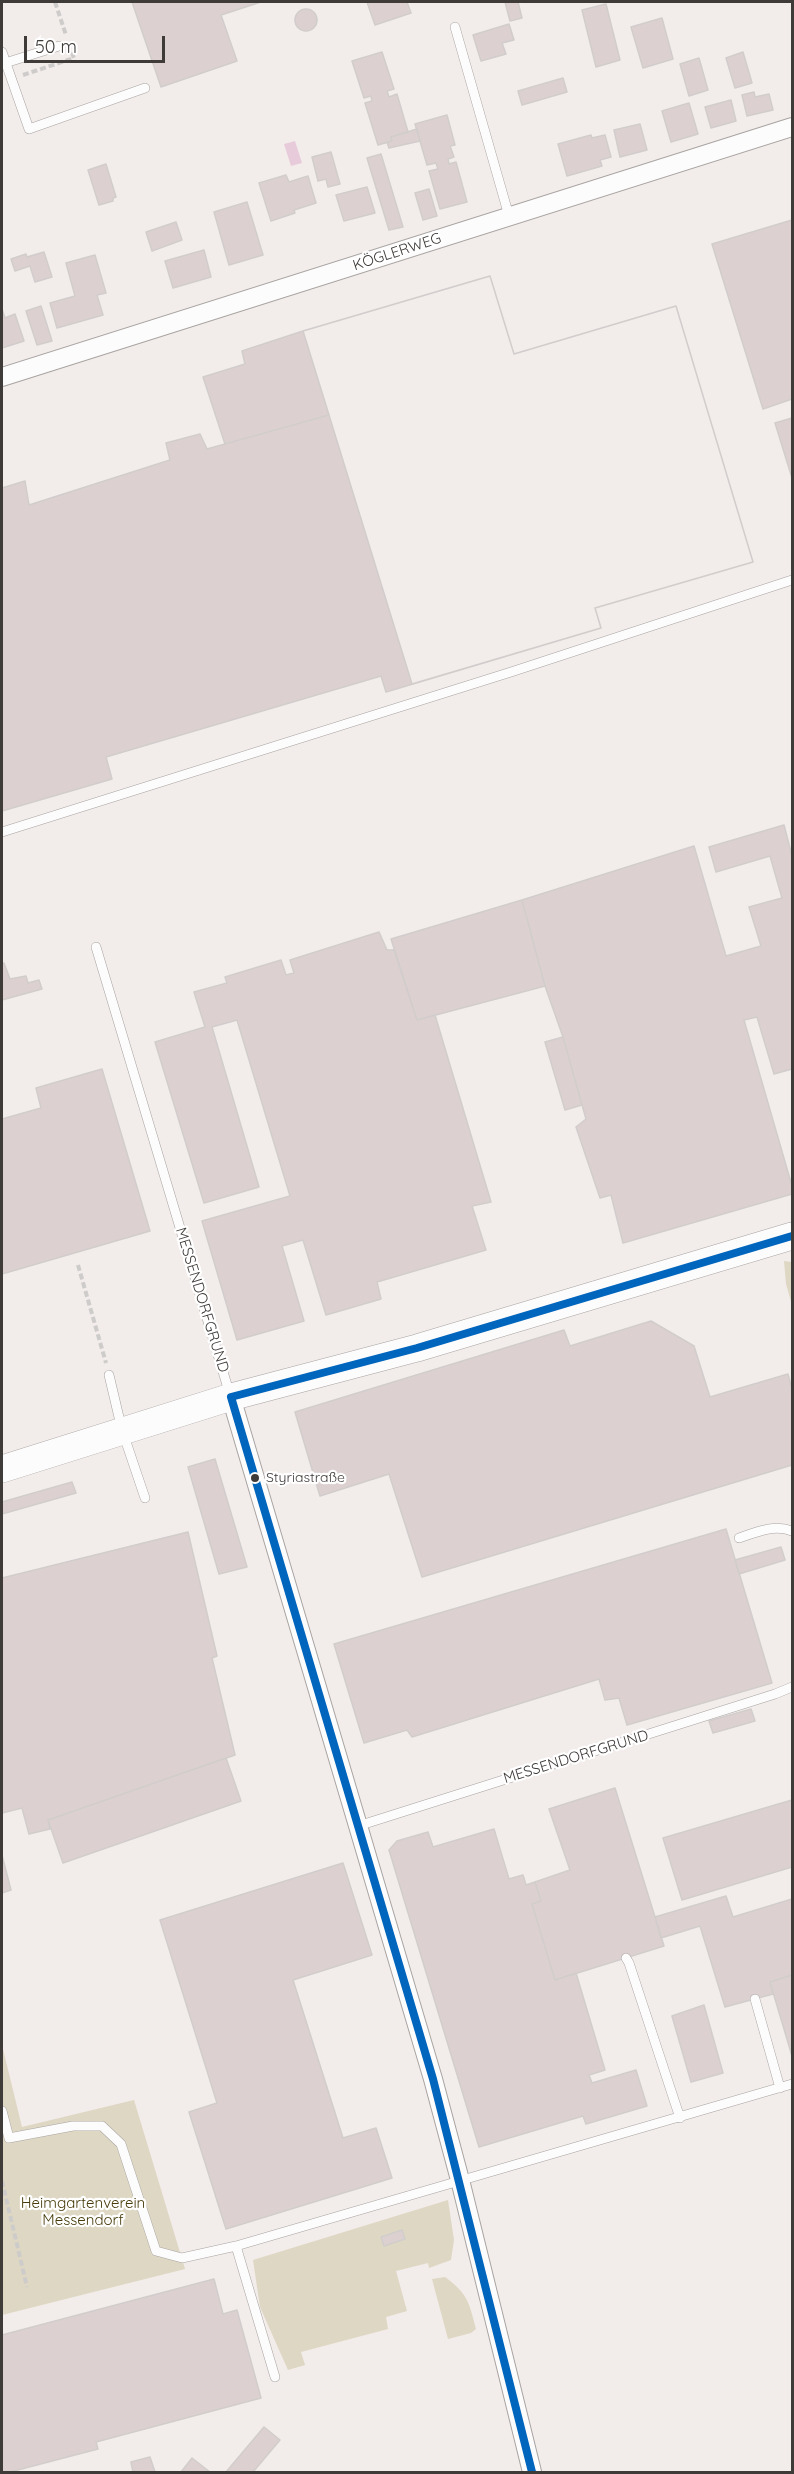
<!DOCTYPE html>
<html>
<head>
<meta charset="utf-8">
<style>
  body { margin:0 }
  #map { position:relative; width:794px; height:2474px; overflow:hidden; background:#f2ecea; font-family:Quicksand,sans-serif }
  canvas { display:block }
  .frame { position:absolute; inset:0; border:3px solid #3f3b39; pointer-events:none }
  .scale { position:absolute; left:24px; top:36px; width:141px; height:27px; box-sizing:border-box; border:3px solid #3f3b39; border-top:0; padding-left:8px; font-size:18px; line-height:21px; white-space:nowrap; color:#3f3b39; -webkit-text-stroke:4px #fff; paint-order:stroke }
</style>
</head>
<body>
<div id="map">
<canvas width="794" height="2474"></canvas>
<div class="frame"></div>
<div class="scale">50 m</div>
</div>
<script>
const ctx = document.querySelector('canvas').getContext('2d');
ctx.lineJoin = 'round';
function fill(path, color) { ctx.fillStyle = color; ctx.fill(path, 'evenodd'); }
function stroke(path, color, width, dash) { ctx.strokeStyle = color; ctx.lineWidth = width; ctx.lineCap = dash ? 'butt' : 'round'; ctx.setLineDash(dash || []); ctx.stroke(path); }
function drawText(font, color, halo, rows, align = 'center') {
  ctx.font = font + ' Quicksand,sans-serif'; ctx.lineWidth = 4.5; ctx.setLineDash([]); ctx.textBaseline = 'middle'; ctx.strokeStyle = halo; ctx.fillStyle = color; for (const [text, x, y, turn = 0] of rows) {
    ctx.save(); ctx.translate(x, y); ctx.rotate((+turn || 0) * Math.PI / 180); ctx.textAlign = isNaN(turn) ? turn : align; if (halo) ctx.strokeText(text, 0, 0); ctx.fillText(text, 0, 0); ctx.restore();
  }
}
fill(new Path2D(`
  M784,1261L792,1262V1305L786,1284Z
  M2,2045L22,2127L134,2100L185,2269L2,2315Z
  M448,2200L454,2240L451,2260L429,2268L428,2263L396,2271L407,2311L386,2317L388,2329L301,2352L305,2365L288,2370L260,2307L253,2260Z
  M445,2277C468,2294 469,2302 476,2329L471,2333L448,2339L432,2279Z`), '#ded7c3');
fill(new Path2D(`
  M295,141L302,163L291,166L284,144Z`), '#e8cbda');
const building = new Path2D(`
  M132,2H261L221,15L237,61L161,87Z
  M367,2H407L411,13L375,25Z
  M505,2H518L522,18L510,21Z
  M606,4L620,60L596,67L582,10Z
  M295 20a11 11 0 1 1 22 0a11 11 0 1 1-22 0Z
  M662,18L673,59L643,68L631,27Z
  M509,24L514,40L502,43L506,54L481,61L473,35Z
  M382,52L394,89L387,91L389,97L397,94L408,132L391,137L392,141L378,145L365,103L372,101L371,96L364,98L352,61Z
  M743,52L752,83L735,88L726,58Z
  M699,58L708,90L689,96L680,64Z
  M563,78L567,92L522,105L518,91Z
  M754,92L755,97L769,94L773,110L747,116L742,95Z
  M731,100L736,121L711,128L705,107Z
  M689,103L698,134L671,142L662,111Z
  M447,115L455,145L450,146L454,157L448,159L449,164L456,162L467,202L440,209L429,171L438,169L436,163L427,165L415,124Z
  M640,124L647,150L620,157L614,130Z
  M417,129L420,141L389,148L387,142L392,141L391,137Z
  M591,135L592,138L605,135L611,157L600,160L602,166L567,176L558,144Z
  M331,152L340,184L328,187L326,179L318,181L312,157Z
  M381,154L403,227L389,230L367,158Z
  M106,164L116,197L113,198V201L99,205L88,170Z
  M286,175L289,182L308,176L316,203L294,210L295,213L271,221L259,183Z
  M367,187L375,213L344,221L336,195Z
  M429,189L437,216L423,220L415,193Z
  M247,202L263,255L229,265L214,212Z
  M792,220V399L763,409L712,244Z
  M176,222L182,240L152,251L146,232Z
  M204,250L211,277L173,288L165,261Z
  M44,252L52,277L35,282L30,266L15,271L11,259L26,254L27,257Z
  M95,255L106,293L97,295L103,315L57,328L50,303L75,296L66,263Z
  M490,276L514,354L676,306L753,562L595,608L601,628L386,692L381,676L106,757L112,779L2,811V488L25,481L29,505L170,460L166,443L200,434L207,449L329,415L303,331Z
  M490,276L514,354L676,306L753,562L595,608L601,628L412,684L303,331Z
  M41,306L52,341L37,345L26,311Z
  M2,309L5,318L15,314L24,341L2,348Z
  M303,331L329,415L225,444L203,377L245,364L242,351Z
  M792,418V478L775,423Z
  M784,825L792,856V1069L774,1074L757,1017L744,1020L792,1186V1194L623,1243L611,1195L600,1198L576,1127L586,1119L563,1037L545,986L522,900L694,846L726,956L761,946L749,907L782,898L770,856L716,872L709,847Z
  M522,900L545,986L417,1020L391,939Z
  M379,932L387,950H394L417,1020L435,1015L491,1202L472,1206L486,1250L377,1282L381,1299L326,1315L303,1240L282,1246L304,1321L237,1340L202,1221L290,1196L237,1020L212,1027L259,1187L204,1203L155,1042L205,1027L194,992L227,983L225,977L281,960L286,975L294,973L290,960Z
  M4,963L10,979L26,976L28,983L39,980L42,989L2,1000V964Z
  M563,1037L582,1105L565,1110L545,1042Z
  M102,1069L150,1231L2,1274V1119L41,1108L36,1088Z
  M651,1321L694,1346L710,1397L788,1374L792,1389V1465L422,1577L389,1474L320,1496L295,1412L564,1330L570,1346Z
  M215,1459L247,1567L219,1574L188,1467Z
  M72,1482L76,1493L2,1514V1502Z
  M726,1529L772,1683L627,1725L619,1698L605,1700L599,1679L412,1737L407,1730L364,1743L334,1644Z
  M188,1532L217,1656L212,1658L235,1755L48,1820L50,1829L29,1834L22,1808L2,1813V1578Z
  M781,1547L785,1560L739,1574L735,1560Z
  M751,1709L755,1721L713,1733L709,1721Z
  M226,1758L241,1801L63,1863L48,1820Z
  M615,1788L664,1946L555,1980L532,1904L541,1901L535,1882L570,1870L549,1809Z
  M792,1800V1867L682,1900L663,1838Z
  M494,1829L509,1879L523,1875L526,1885L535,1882L541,1901L532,1904L555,1980L576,1973L605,2070L589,2075L592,2083L636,2070L647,2106L586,2124L583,2116L479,2147L389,1850L397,1841L428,1832L433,1847Z
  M2,1855L11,1890L2,1893Z
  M343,1863L372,1955L293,1980L343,2138L376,2128L392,2178L226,2229L189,2112L217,2103L160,1920Z
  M726,1896L733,1917L792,1899V1975L770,1982L773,1994L725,2007L700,1926L661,1938L655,1917Z
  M792,1975V2056L770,1982Z
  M704,2005L723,2073L691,2082L672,2016Z
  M402,2230L405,2239L384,2246L381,2237Z
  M214,2279L223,2314L237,2310L261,2398L96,2442L98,2449L10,2472H2V2335Z
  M264,2427L280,2440L253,2472H226Z
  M150,2457L155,2472H133L131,2462Z
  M192,2458L210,2472H181Z`);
fill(building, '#dcd1d0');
stroke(building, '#d1cdcc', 1.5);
const lane = new Path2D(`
  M455,27L509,216
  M2,52L29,129L145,88
  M2,64L59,46
  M2,832L511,672L792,580
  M96,947L230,1395
  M109,1375L122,1430L145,1498
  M739,1538C757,1532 774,1524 792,1531
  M358,1826L775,1694L792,1687
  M626,1958L629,1963L680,2118
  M755,1999L780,2088
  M2,2111L9,2138L73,2126H102L121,2144L156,2251L182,2258L236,2246
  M275,2377L236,2246L792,2084`);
const street = new Path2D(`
  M2,377L792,127
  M231,1397L433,2079L460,2180L532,2472`);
const secondary = new Path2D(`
  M2,1469L231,1397L417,1348L792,1236`);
stroke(lane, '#a8a4a2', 10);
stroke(street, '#a8a4a2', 20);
stroke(secondary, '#a8a4a2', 28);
stroke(new Path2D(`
  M55,2L66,35
  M23,75L74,58L71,51
  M78,1265L106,1363
  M2,2181L27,2287`), '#cecccb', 4, [6, 3]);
stroke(lane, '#fdfcfc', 9);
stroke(street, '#fdfcfc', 18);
stroke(secondary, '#fdfcfc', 27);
stroke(new Path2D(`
  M231,1397L433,2079L532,2472
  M231,1397L417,1348L792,1236`), '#0065bd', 8);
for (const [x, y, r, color] of [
  [255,1478,5,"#3f3b39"]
]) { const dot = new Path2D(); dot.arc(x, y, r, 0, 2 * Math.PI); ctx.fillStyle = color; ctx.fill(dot); stroke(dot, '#fff', 2); }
drawText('14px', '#3f3b39', '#fff', [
  ["Styriastraße",266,1478]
], 'left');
drawText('15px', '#3f3b39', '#fff', [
  ["KÖGLERWEG",397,252,-18],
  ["MESSENDORFGRUND",202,1300,73],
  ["MESSENDORFGRUND",576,1757,-17]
]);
drawText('15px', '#473b0a', '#fff', [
  ["Heimgartenverein",83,2203],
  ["Messendorf",83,2220]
]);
</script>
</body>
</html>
